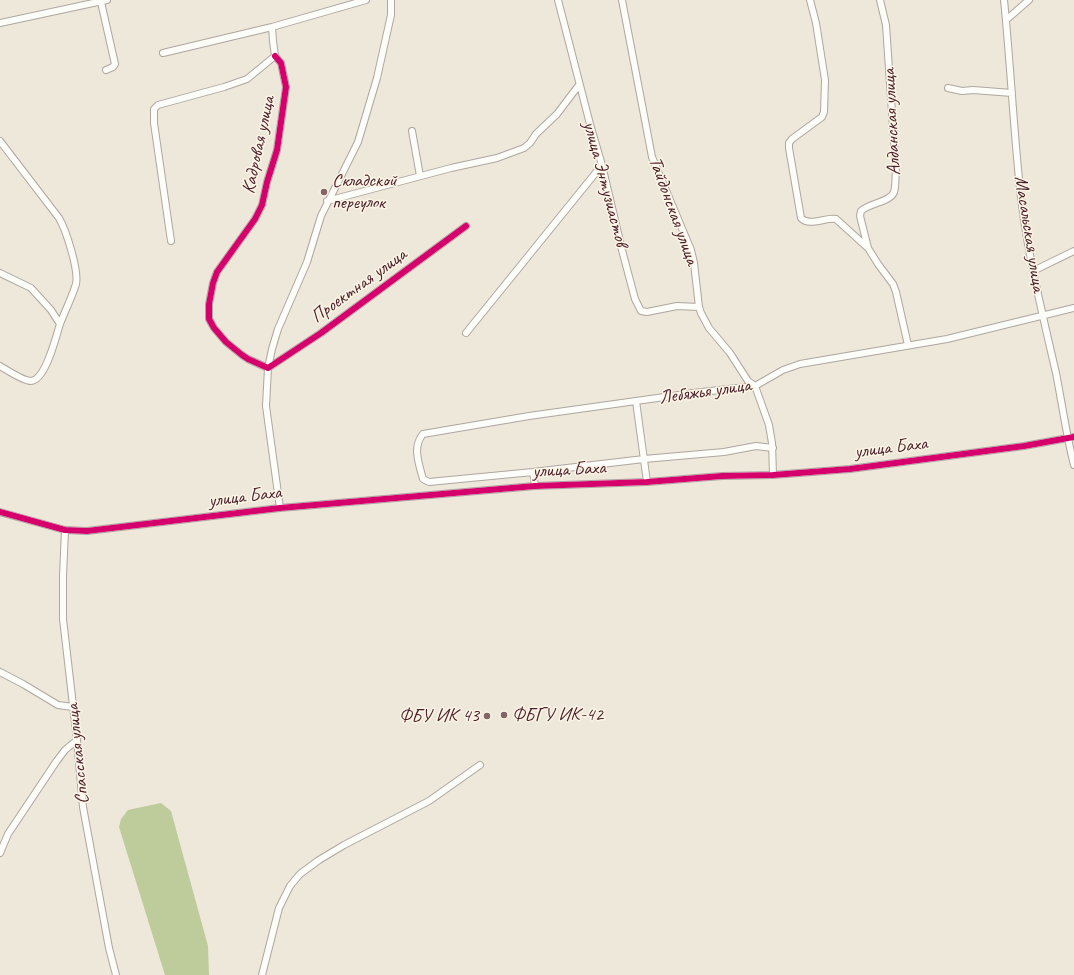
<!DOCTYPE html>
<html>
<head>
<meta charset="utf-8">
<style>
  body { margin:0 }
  canvas { display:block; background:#ede8da }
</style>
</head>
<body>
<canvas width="1074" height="975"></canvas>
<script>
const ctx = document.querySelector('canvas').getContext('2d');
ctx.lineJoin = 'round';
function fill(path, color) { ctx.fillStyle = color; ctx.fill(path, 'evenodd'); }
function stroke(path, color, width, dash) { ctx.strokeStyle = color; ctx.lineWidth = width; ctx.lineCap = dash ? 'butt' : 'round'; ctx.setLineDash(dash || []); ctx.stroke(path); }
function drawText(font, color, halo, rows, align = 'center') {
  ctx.font = font + ' Caveat,sans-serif'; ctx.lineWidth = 3; ctx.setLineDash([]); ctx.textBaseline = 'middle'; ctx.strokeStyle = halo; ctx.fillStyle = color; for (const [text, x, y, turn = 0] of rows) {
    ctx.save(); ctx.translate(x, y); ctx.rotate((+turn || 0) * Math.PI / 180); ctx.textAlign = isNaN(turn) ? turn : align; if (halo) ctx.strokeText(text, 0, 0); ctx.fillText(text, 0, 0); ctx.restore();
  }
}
fill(new Path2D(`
  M161,803L171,811L208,946L209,975H165L119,827L121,819L128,810Z`), '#becb9a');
const minor = new Path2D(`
  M558,0L590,124L602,165L622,250L635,299L641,311L647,312L677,306L699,307
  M622,0L652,157L691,250L694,263L699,307L701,313L709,328L730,353L748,381L755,386L769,425L772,443L773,475
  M810,0L816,23L825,80L824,112L822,117L792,139L789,143V148L801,218C809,227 826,217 836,219L868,248L878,264L893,284L896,292L908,345
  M1004,0C1010,59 1013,119 1019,179C1025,244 1041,308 1056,373C1062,403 1066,434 1074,465
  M101,2L115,64L113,67L106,70
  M1006,20L1029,0
  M0,23L107,0
  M163,53L272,27L366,0
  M275,56L281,63L286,87L277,150L267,182L262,205L255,219L217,272L213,283L209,304V319L214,328L226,342L242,355L248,359L268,368L321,333L466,226
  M948,88L962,91L973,90L1012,93
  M412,131L420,176
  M0,141L59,218C66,230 79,270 76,284C72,297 65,311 60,324
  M327,201L451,168L497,158L524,148L530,143L536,134L557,114L579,85
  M171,241L154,123V109L158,105L224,87L247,79L275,56L273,41L272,27
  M868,248L860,216L861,211C869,203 891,202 894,192C896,186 895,178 896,172L886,25L880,0
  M1033,271L1074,251
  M0,273L31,288L51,310L60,324C56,336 46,380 31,381C23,381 7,370 0,366
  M466,333L602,165
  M636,401L647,482
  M533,472L644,459L724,452L756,446L773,448
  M535,486L533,472L429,482L423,479C419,464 412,447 423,434L529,416L693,393L755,386L783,370L800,364L947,339L1074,308
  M280,508L266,406L268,368L272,349L278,329L307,262L321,216L358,142L377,78L391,15V0
  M0,512L65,530L87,531L280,508L535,486L647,482L722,476L773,475L850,469L1024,446L1074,437
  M65,530L63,576V619L77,740L83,807L109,948L116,975
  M0,672L23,684L58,705L73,707
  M0,853L8,834L56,762L65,750L77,740
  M262,975L279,908L290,886L300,874L319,860L344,845L429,801L480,765`);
stroke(minor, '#aea6a0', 8);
stroke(minor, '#fcfcf9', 6);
stroke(new Path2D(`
  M275,56L281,63L286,87L277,150L267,182L262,205L255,219L217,272L213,283L209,304V319L214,328L226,342L242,355L248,359L268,368L321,333L466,226
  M0,512L65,530L87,531L280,508L535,486L647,482L722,476L773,475L850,469L1024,446L1074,437`), '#d6006c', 6);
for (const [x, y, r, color] of [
  [324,192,4,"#836568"],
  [504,715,4,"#836568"],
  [487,716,4,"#836568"]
]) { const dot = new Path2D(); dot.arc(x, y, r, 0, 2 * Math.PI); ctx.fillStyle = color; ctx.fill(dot); stroke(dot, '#fcf5e5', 1.5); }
drawText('19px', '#4a1f2b', '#fcf5e5', [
  ["Алданская улица",892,122,-93],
  ["Кадровая улица",259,145,-78],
  ["улица Энтузиастов",605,184,75],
  ["Тайдонская улица",673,211,70],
  ["Масальская улица",1029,234,81],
  ["Проектная улица",359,286,-36],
  ["Лебяжья улица",705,392,-8],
  ["улица Баха",891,448,-7],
  ["улица Баха",569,470,-3],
  ["улица Баха",245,497,-7],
  ["Спасская улица",78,754,-96]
]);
drawText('19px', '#4a1f2b', '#fcf5e5', [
  ["Складской",332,181],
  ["переулок",332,203],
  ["ФБГУ ИК-42",512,715],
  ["ФБУ ИК 43",479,716,"right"]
], 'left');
</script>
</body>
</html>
